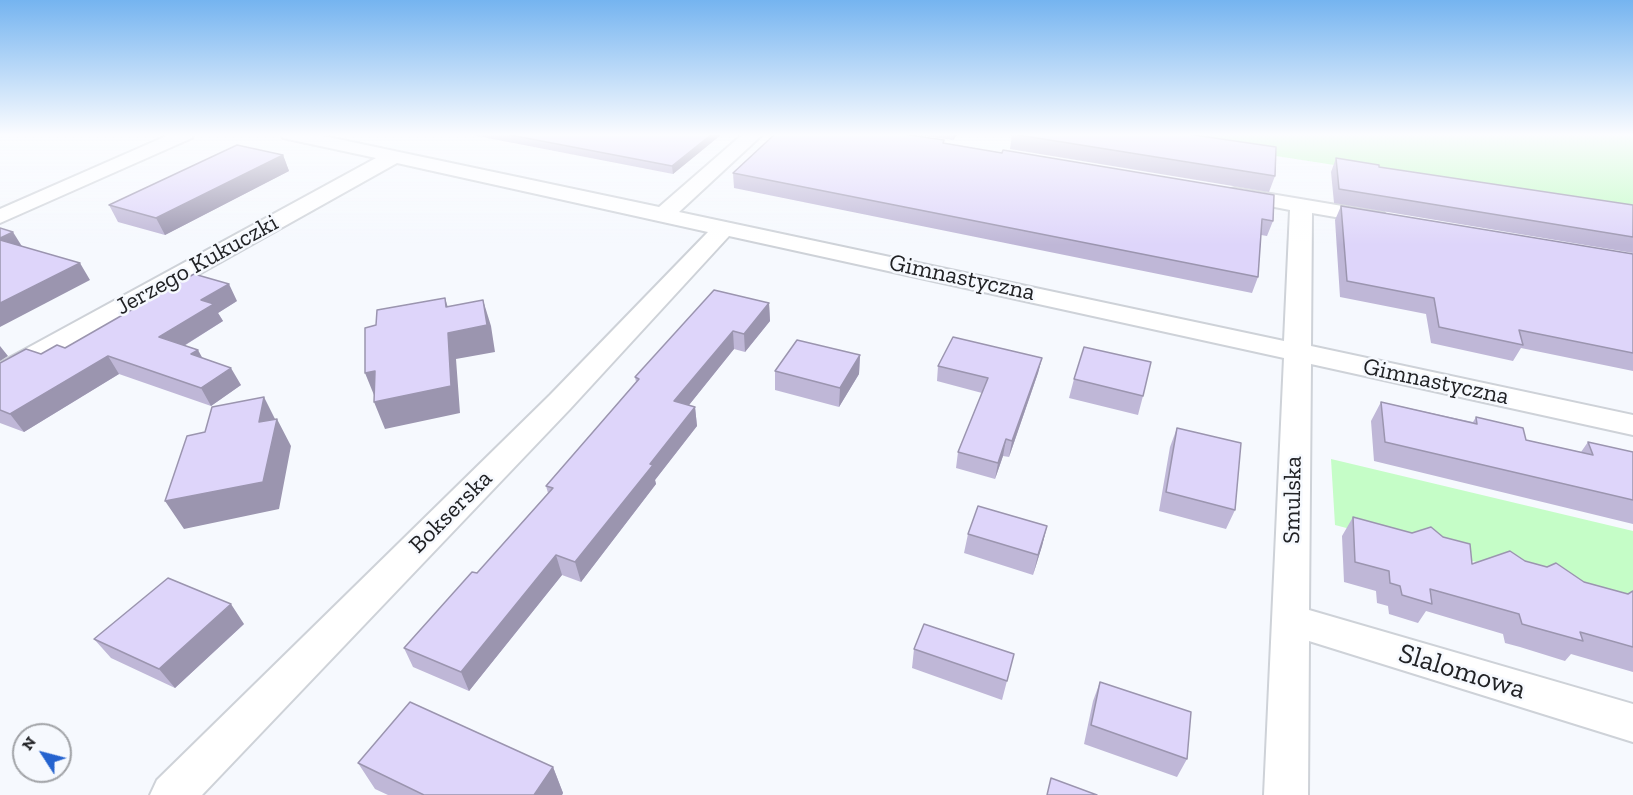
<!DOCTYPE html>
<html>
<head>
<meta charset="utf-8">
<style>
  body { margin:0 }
  #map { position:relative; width:1633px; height:795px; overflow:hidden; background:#f6f9fe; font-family:"Zilla Slab",serif }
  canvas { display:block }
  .north { position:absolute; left:12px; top:723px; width:60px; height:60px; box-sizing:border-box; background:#f6f9fe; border:2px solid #a1a3a7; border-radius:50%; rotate:306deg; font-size:16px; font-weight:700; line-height:24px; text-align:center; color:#212225 }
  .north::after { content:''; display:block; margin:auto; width:21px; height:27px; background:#2563cf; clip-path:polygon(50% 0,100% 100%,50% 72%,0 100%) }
</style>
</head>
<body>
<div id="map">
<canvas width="1633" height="795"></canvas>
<div class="north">N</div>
</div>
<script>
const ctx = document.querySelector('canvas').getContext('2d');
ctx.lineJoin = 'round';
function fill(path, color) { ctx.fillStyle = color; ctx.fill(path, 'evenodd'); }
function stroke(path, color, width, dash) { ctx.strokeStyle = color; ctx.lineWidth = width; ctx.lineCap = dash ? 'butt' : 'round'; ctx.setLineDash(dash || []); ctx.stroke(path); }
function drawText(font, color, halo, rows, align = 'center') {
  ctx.font = font + ' "Zilla Slab",serif'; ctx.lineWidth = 5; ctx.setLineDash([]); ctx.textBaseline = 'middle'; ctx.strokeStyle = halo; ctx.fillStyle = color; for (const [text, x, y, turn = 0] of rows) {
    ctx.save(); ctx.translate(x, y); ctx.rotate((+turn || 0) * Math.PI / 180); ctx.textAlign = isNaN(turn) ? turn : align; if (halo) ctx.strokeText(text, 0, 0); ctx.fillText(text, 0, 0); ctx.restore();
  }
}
fill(new Path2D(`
  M1133,134H1633V211Z
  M1331,459L1633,531V603L1335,525Z`), '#c5fdc7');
const minor = new Path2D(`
  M171,134H194L192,138L0,223V209Z
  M281,134H314L659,207L743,134H763L679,212L1284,341L1290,210L1228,198L1225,194L1228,190L1235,188L1384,213L1387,218L1384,223L1376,224L1312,213L1311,346L1633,415V435L1311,364L1309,610L1633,704V742L1309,641L1308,795H1264L1284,358L729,236L570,409L202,795H150L157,780L550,395L708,232L397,163L10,380L0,383V363L376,158L283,138Z`);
stroke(minor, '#ced2d8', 4);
fill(minor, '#fff');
fill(new Path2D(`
  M467,134H722L673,174Z
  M914,134H958L953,140Z
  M1012,134L1275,176L1269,192L1010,149Z
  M944,140V143L1273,221L1267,236L1261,235L1258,277L1252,293L734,188L733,173Z
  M283,155L289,171L165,235L118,222L109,205Z
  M1336,158L1379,167L1633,205V253L1334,203L1331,172Z
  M1341,206L1633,254V371L1521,348L1513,361L1431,343L1426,314L1340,297L1335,220Z
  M237,301L218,313L223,321L184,346L241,385L211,406L119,374L24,432L0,423V363L41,354Z
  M769,303L770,321L745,352L734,349L689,405L695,407L697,426L655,480L656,484L581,582L562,575L469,691L413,667L404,648L477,573L548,493L546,486L636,382L635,377Z
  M860,355L859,374L839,407L775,390V371Z
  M1042,358L1038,373L1009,457L1003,456L995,479L956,468L958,452L982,393L937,381L938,366Z
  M1074,379L1143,396L1138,415L1069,398Z
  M1381,402L1473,422L1476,417L1526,440L1581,452L1588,442L1633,452V524L1374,461L1371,421Z
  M1177,428L1235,510L1226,529L1159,511L1170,447Z
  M1353,517L1472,564L1525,561L1584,582L1628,594L1633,591V672L1571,654L1565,661L1520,647L1505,643L1503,634L1426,611L1418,623L1389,614L1388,606L1377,603L1376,591L1344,582L1342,536Z
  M1047,526L1042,546L1033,575L964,553L968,534Z
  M244,624L175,688L111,658L94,639Z
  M914,649L1014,654L1002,700L912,668Z
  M1100,682L1187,759L1177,777L1084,744L1093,701Z
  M358,763L553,767L563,793L562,795H388L375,789Z`), '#bfb7d7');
fill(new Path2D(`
  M712,134H722L673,174L672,166Z
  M954,134H958L953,140Z
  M283,155L289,171L165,235L156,218Z
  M13,232L23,248L0,242V238Z
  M80,263L90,280L0,327V303Z
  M229,284L237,301L218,313L223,321L169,355L159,337L201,300Z
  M445,298L453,324L483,300L491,326L495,352L456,359L460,413L385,429L374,402L446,307Z
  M769,303L770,321L745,352L744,334Z
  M733,331L734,349L677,420L674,401Z
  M0,346L8,356L0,361Z
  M198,350L208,368L191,354Z
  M860,355L859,374L839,407L840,388Z
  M108,356L119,374L24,432L10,414Z
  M1042,358L1038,373L1009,457L1012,441Z
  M231,368L241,385L211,406L201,388Z
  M375,371L376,400L365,373Z
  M264,397L276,421L277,419L291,446L279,509L184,529L165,501L259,422Z
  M695,407L697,426L655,480L656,484L581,582L575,562L650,464Z
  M1006,439L1003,456L995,479L998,463Z
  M1047,526L1042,546L1033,575L1038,555Z
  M556,555L562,575L469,691L461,672Z
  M231,604L244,624L175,688L159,669Z
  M553,767L563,793L562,795H534Z`), '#9b95af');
const building = new Path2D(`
  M505,134H712L672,166Z
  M775,134H903L944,140L943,143L1002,153L1003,150L1274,195L1273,221L1262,219L1258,277L733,173Z
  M1012,134H1187L1276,147L1275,176Z
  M237,145L283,155L156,218L109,205Z
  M1336,158L1379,165V167L1633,205V237L1339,189Z
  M1341,206L1633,254V353L1519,330L1523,345L1439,327L1434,298L1347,281Z
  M0,228L13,232L0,238Z
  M0,240L80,263L0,303Z
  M194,274L229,284L201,300L214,304L159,337L198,350L191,354L231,368L201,388L108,356L10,414L0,410V363L26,349L41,354L57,345L65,348Z
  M714,290L769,303L744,334L733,331L674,401L695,407L650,464L653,465L575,562L556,555L461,672L404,648L472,572L477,573L553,488L546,486L639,379L635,377Z
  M445,298L446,307L483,300L487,325L448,333L451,386L374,402L375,371L365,373V328L376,325L377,310Z
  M953,337L1042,358L1012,441L1006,439L998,463L958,452L988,378L938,366Z
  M797,340L860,355L840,388L775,371Z
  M1084,347L1151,362L1143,396L1074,379Z
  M264,397L259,422L277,419L263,482L165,501L187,436L205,432L212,407Z
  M1381,402L1477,424L1476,417L1523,428L1526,440L1593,455L1588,442L1633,452V500L1385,442Z
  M1177,428L1241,443L1235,510L1166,492Z
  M978,506L1047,526L1038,555L968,534Z
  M1353,517L1412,533L1431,527L1443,537L1470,544L1472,564L1510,551L1525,561L1547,567L1556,563L1584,582L1628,594L1633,591V647L1580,632L1583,641L1536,628L1522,624L1519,614L1430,589L1432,604L1402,595L1400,586L1390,583L1389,571L1355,562Z
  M168,578L231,604L159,669L94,639Z
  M924,624L1014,654L1007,681L914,649Z
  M1100,682L1191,712L1187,759L1091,725Z
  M410,702L553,767L534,795H424L358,763Z
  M1051,778L1097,795H1047Z`);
fill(building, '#ded5fa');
stroke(building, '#9b95af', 1.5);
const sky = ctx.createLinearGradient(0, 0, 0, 245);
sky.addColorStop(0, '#75b4f0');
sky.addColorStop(0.55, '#fbfcff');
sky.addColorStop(1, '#fbfcff00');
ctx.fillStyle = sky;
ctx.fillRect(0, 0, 1633, 245);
drawText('24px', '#212225', '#f6f9fe', [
  ["Jerzego Kukuczki",197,265,-29],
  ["Gimnastyczna",962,278,12],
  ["Gimnastyczna",1436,382,12],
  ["Smulska",1293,500,-89],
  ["Bokserska",451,512,-45]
]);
drawText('28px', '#212225', '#f6f9fe', [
  ["Slalomowa",1462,672,17]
]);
</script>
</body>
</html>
